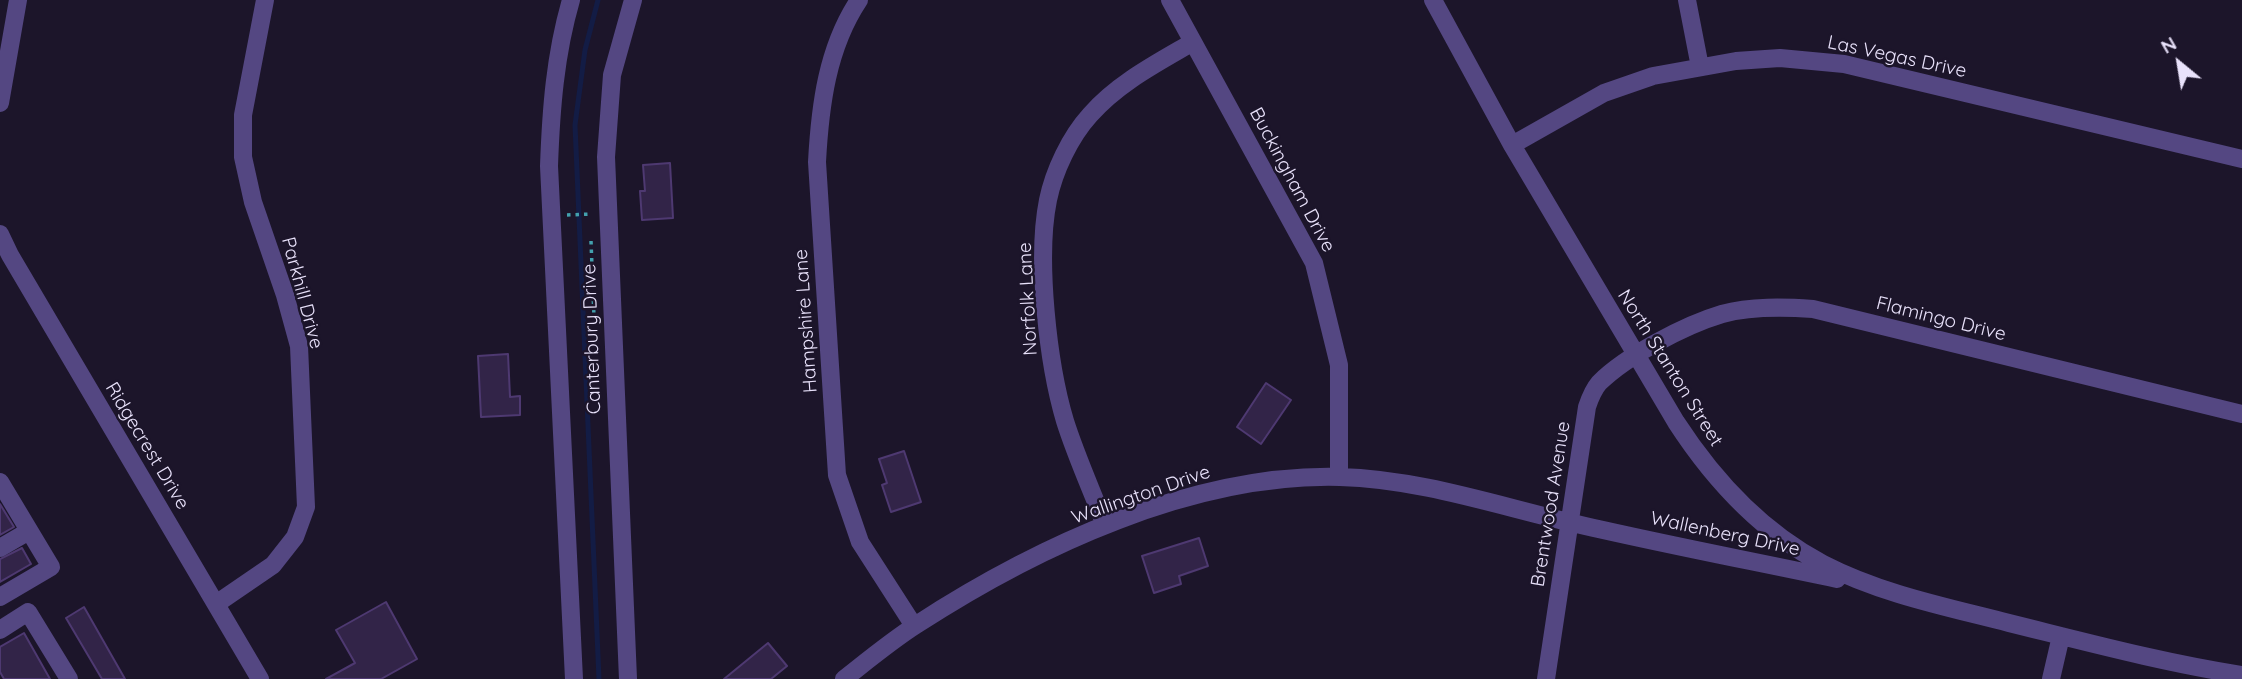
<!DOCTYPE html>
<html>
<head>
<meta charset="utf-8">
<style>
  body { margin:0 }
  #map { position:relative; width:2242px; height:679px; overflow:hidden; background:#1c152a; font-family:Quicksand,sans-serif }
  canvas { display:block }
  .north { position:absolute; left:2144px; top:28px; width:70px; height:70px; -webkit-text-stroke:5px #1c152a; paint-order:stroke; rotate:330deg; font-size:19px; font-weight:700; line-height:28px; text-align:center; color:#e9e2fb }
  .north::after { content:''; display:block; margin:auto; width:24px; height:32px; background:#e9e2fb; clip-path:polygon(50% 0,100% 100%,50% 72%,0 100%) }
</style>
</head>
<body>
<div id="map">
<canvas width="2242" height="679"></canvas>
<div class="north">N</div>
</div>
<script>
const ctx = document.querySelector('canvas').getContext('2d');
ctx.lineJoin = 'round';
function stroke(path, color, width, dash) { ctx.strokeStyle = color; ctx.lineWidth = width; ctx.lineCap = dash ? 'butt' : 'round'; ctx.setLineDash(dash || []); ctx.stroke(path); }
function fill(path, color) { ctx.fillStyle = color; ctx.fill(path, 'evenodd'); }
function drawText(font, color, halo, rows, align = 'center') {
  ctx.font = font + ' Quicksand,sans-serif'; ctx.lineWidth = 5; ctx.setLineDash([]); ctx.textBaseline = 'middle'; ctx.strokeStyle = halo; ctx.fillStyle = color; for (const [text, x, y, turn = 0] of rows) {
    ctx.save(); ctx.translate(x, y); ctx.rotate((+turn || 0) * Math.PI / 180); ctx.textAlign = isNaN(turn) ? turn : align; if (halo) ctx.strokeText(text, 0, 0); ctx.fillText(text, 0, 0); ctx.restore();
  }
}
stroke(new Path2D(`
  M598,0L585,50L575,125L599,679`), '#131c45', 5);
const building = new Path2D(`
  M670,163L673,218L642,220L640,191H645L643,165Z
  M508,354L510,397L520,396V415L481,417L478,356Z
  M1266,383L1291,400L1261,444L1237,427Z
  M904,451L921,502L891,512L882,485L887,483L879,459Z
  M0,504L14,527L0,535Z
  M1199,538L1208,566L1179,576L1181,584L1154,593L1142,556Z
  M22,548L31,564L0,582V559Z
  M386,602L417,659L381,679H326L355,663L336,630Z
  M84,607L125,679H102L66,618Z
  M24,633L50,679H4L0,672V647Z
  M768,643L787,666L771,679H724Z`);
fill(building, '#322448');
stroke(building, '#4e3971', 2);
stroke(new Path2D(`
  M567,215L592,214
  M591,241L594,317`), '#43a1ae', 3.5, [3.5, 5]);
stroke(new Path2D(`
  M571,0C555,55 551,110 549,166L574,679
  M859,0C827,48 820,106 817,162L837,475L860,542L914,626
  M1170,0L1314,263L1339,365V477
  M1433,0L1512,145L1676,422C1713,479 1762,532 1823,564C1881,594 1947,607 2009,623C2086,642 2164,663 2242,675
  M1687,0L1700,67
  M0,103L18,0
  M1512,145L1604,93L1653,76L1736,61L1780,58L1844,64L2242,159
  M0,234L10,255L260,679
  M0,482L51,567L0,597
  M1105,525C1092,491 1076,456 1065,421C1048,364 1036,259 1048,200C1054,171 1070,137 1090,115C1118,83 1157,63 1193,42
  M0,548L29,531
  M216,604L273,565L295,537L306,507L299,346L285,295L253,202L243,157V115L265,0
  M0,630L28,612L69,679
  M628,679L606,157L612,75L633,0
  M844,679C867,661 891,641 916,625C1036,547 1193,473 1340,477C1417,479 1492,504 1568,522C1657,543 1747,560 1837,579
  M1546,679L1587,407C1590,398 1593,390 1599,383C1626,356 1685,325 1722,314C1751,306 1784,307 1813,309L2242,414
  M2051,679L2061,636`), '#544782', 18);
drawText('19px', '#e9e2fb', '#1c152a', [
  ["Las Vegas Drive",1897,57,12],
  ["Buckingham Drive",1292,180,62],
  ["Parkhill Drive",302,293,75],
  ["Norfolk Lane",1028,299,-93],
  ["Flamingo Drive",1941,319,14],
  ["Hampshire Lane",806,321,-94],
  ["Canterbury Drive",592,339,-92],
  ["North Stanton Street",1670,368,58],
  ["Ridgecrest Drive",147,446,59],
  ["Wallington Drive",1141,495,-19],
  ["Brentwood Avenue",1551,504,-81],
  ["Wallenberg Drive",1725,534,12]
]);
</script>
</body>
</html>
